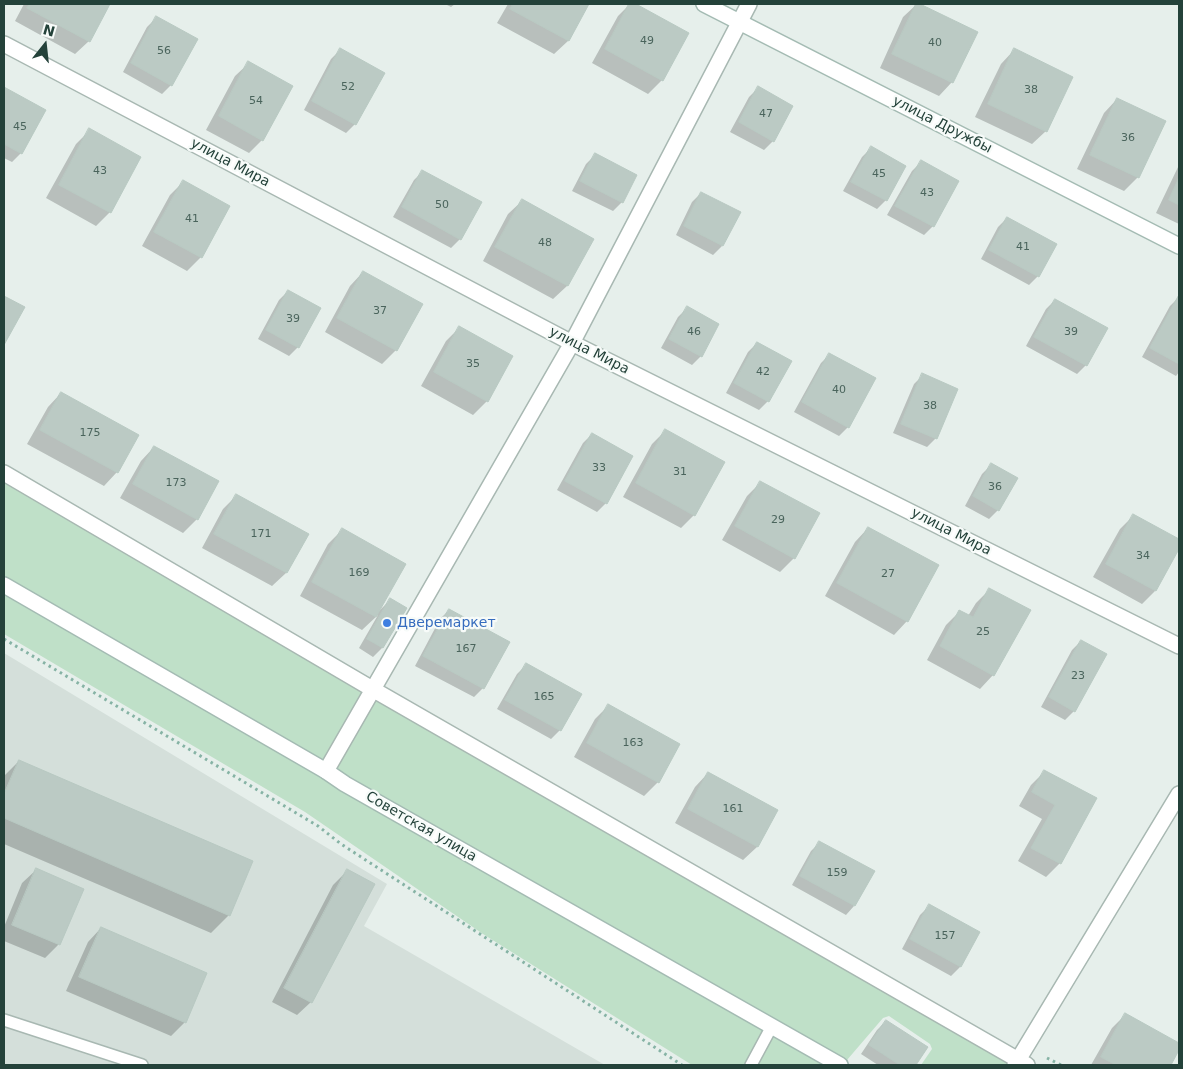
<!DOCTYPE html>
<html>
<head>
<meta charset="utf-8">
<style>
  body { margin:0 }
  #map { position:relative; width:1183px; height:1069px; overflow:hidden; background:#e6efeb; font-family:"DejaVu Sans",sans-serif }
  canvas { display:block }
  .frame { position:absolute; inset:0; border:5px solid #24423a; pointer-events:none }
  .north { position:absolute; left:20px; top:20px; width:50px; height:50px; -webkit-text-stroke:4px #f7fbf9; paint-order:stroke; rotate:16deg; font-size:14px; font-weight:700; line-height:20px; text-align:center; color:#24423a }
  .north::after { content:''; display:block; margin:auto; width:18px; height:22px; background:#24423a; clip-path:polygon(50% 0,100% 100%,50% 72%,0 100%) }
</style>
</head>
<body>
<div id="map">
<canvas width="1183" height="1069"></canvas>
<div class="frame"></div>
<div class="north">N</div>
</div>
<script>
const ctx = document.querySelector('canvas').getContext('2d');
ctx.lineJoin = 'round';
function fill(path, color) { ctx.fillStyle = color; ctx.fill(path, 'evenodd'); }
function stroke(path, color, width, dash) { ctx.strokeStyle = color; ctx.lineWidth = width; ctx.lineCap = dash ? 'butt' : 'round'; ctx.setLineDash(dash || []); ctx.stroke(path); }
function drawText(font, color, halo, rows, align = 'center') {
  ctx.font = font + ' "DejaVu Sans",sans-serif'; ctx.lineWidth = 4.5; ctx.setLineDash([]); ctx.textBaseline = 'middle'; ctx.strokeStyle = halo; ctx.fillStyle = color; for (const [text, x, y, turn = 0] of rows) {
    ctx.save(); ctx.translate(x, y); ctx.rotate((+turn || 0) * Math.PI / 180); ctx.textAlign = isNaN(turn) ? turn : align; if (halo) ctx.strokeText(text, 0, 0); ctx.fillText(text, 0, 0); ctx.restore();
  }
}
fill(new Path2D(`
  M4,653L387,884L364,926L605,1065H4Z`), '#d4dfda');
fill(new Path2D(`
  M4,481L363,690L325,761L4,577Z
  M4,591L765,1030L745,1065H692L483,934L305,812L4,634Z
  M378,697L1010,1061L1007,1065H921L932,1049L930,1044L889,1016L883,1018L847,1060L655,954L334,771Z
  M772,1034L827,1065H757Z`), '#bfe0c8');
fill(new Path2D(`
  M24,4H109L89,41L75,54L15,21Z
  M445,4H455L451,7Z
  M508,4H588L568,41L554,54L497,23Z
  M630,4H634L687,33L662,80L648,94L592,63L618,16Z
  M917,4L976,32L952,82L939,96L880,68L903,17Z
  M156,18L171,85L162,94L123,72L147,27Z
  M340,50L355,124L346,133L304,110L331,59Z
  M1014,50L1046,131L1032,144L975,117L1001,64Z
  M249,63L262,140L249,153L206,130L235,76Z
  M4,88L44,111L21,153L12,162L4,158Z
  M758,88L773,141L764,150L730,132L749,97Z
  M1117,99L1138,177L1124,191L1077,169L1104,113Z
  M90,130L110,212L96,226L46,198L76,144Z
  M871,148L886,200L877,209L843,191L862,157Z
  M595,155L636,176L622,202L613,211L572,191L586,164Z
  M921,162L933,226L924,235L887,215L912,171Z
  M1179,165V224L1156,213Z
  M423,171L460,239L451,248L393,217L414,180Z
  M183,182L201,257L187,271L142,246L170,195Z
  M701,193L722,246L713,255L676,235L692,202Z
  M522,201L593,239L567,286L553,299L483,261L508,214Z
  M1007,218L1038,276L1029,285L981,259L998,227Z
  M363,272L396,350L382,364L325,332L350,286Z
  M288,291L298,347L289,356L258,339L279,300Z
  M1179,297V372L1176,376L1142,357L1170,306Z
  M1055,300L1086,365L1077,374L1026,346L1046,309Z
  M687,308L701,356L692,365L661,348L678,317Z
  M459,328L487,401L473,415L421,386L446,341Z
  M757,343L768,401L759,410L726,393L748,352Z
  M830,354L848,427L839,436L794,412L821,363Z
  M923,375L936,438L927,447L893,433L914,384Z
  M61,393L117,472L104,486L27,444L48,407Z
  M666,430L694,515L681,528L623,497L652,444Z
  M592,434L632,456L606,503L597,512L557,490L583,443Z
  M154,447L197,519L183,533L120,498L141,461Z
  M991,465L998,510L989,519L965,506L982,474Z
  M761,482L794,558L780,572L722,540L747,496Z
  M236,496L307,534L286,573L272,586L202,548L223,509Z
  M1133,516L1179,541V547L1155,591L1142,604L1093,577L1120,529Z
  M868,528L907,621L894,635L825,596L855,542Z
  M342,530L379,611L390,600L405,609L382,648L373,657L359,648L378,615L362,630L300,596L328,544Z
  M990,589L993,675L980,689L927,660L946,625L959,612L968,616L976,603Z
  M449,610L508,642L483,688L474,697L415,666L440,619Z
  M1081,641L1074,711L1065,720L1041,707L1072,650Z
  M526,665L560,730L551,739L497,709L517,674Z
  M608,706L658,782L644,796L574,757L595,719Z
  M19,761L229,915L211,933L4,844V776Z
  M1045,771L1095,798L1060,863L1046,877L1018,861L1042,819L1019,806L1031,785Z
  M708,773L776,811L757,847L743,860L675,823L695,787Z
  M820,842L854,906L846,915L792,885L811,851Z
  M36,870L82,890L58,945L45,958L4,941V927L22,883Z
  M347,871L311,1002L297,1015L272,1002L333,885Z
  M929,906L979,933L960,967L951,976L902,949L920,915Z
  M101,928L185,1022L171,1036L66,991L88,942Z
  M1126,1014L1179,1044V1047L1169,1065H1091L1112,1028Z
  M886,1021L927,1048L915,1065H878L861,1054L877,1030Z`), '#0003');
const building = new Path2D(`
  M30,4H110L90,42L27,8Z
  M513,4H589L569,41L510,9Z
  M629,4H636L689,33L663,81L605,49Z
  M916,4H920L978,32L953,83L892,54Z
  M156,16L198,39L172,86L131,63Z
  M340,48L385,73L356,125L312,101Z
  M1014,48L1073,77L1047,132L988,104Z
  M248,61L293,86L263,141L219,116Z
  M758,86L793,106L774,142L739,122Z
  M4,87L46,110L22,154L4,144Z
  M1117,98L1166,121L1139,178L1090,155Z
  M89,128L141,157L111,213L59,185Z
  M871,146L906,166L887,201L851,182Z
  M595,153L637,175L623,203L580,181Z
  M921,160L959,181L934,227L895,206Z
  M422,170L482,202L461,240L402,207Z
  M1179,178V205L1169,200Z
  M183,180L230,206L202,258L154,232Z
  M701,192L741,212L723,246L684,226Z
  M522,199L594,239L568,286L495,247Z
  M1007,217L1057,244L1039,277L989,250Z
  M363,271L423,304L397,351L337,318Z
  M288,290L321,308L299,348L266,330Z
  M1179,295V364L1150,348Z
  M4,296L25,307L4,345Z
  M1055,299L1108,328L1087,366L1034,337Z
  M687,306L719,324L702,357L669,339Z
  M459,326L513,356L488,402L434,372Z
  M757,342L792,361L769,402L734,383Z
  M829,353L876,378L849,428L802,402Z
  M922,373L958,389L937,439L901,424Z
  M61,392L139,435L118,473L40,430Z
  M665,429L725,462L695,516L636,483Z
  M592,433L633,456L607,504L565,481Z
  M154,446L219,481L198,520L133,484Z
  M991,463L1018,478L999,511L973,496Z
  M760,481L820,513L795,559L735,526Z
  M236,494L309,534L287,573L214,534Z
  M1133,514L1179,539V549L1156,591L1106,564Z
  M868,527L939,565L908,622L837,583Z
  M342,528L406,564L376,617L312,582Z
  M989,588L1031,610L994,676L940,646L959,610L973,617Z
  M390,598L407,608L383,648L367,639Z
  M449,609L510,642L484,689L423,656Z
  M1081,640L1107,654L1075,712L1049,697Z
  M526,663L582,694L561,731L505,700Z
  M608,704L680,744L659,783L587,743Z
  M19,760L253,861L230,916L4,818V794Z
  M1044,770L1097,798L1061,864L1031,848L1055,805L1032,792Z
  M708,772L778,810L758,847L688,809Z
  M819,841L875,871L855,906L800,876Z
  M36,868L84,889L60,945L12,925Z
  M347,869L375,884L312,1003L284,988Z
  M929,904L980,932L961,967L910,939Z
  M101,927L207,973L186,1023L79,977Z
  M1125,1013L1179,1043V1050L1171,1065H1116L1101,1057Z
  M886,1020L928,1047L916,1065H900L869,1045Z`);
fill(building, '#bbcac4');
stroke(building, '#b8c9c2', 1);
const lane = new Path2D(`
  M4,1020L142,1065
  M751,1065L772,1026`);
const street = new Path2D(`
  M4,44L572,343L1179,646
  M4,473L374,690L1027,1065
  M326,771L572,343L749,4
  M1015,1065L1179,794`);
const secondary = new Path2D(`
  M704,4L1179,246
  M4,585L326,771L345,784L840,1065`);
stroke(lane, '#a8b8b2', 14);
stroke(street, '#a8b8b2', 18);
stroke(secondary, '#a4bbb3', 18);
stroke(new Path2D(`
  M4,639L318,826L341,844L682,1065
  M1047,1058L1061,1065`), '#86b3a5', 3, [2.5, 4]);
stroke(lane, '#fff', 11);
stroke(street, '#fff', 15);
stroke(secondary, '#fff', 15);
for (const [x, y, r, color] of [
  [387,623,5,"#3f7fe0"]
]) { const dot = new Path2D(); dot.arc(x, y, r, 0, 2 * Math.PI); ctx.fillStyle = color; ctx.fill(dot); stroke(dot, '#f7fbf9', 2); }
drawText('11px', '#4a645c', null, [
  ["49",647,41],
  ["40",935,43],
  ["56",164,51],
  ["52",348,87],
  ["38",1031,90],
  ["54",256,101],
  ["47",766,114],
  ["45",20,127],
  ["36",1128,138],
  ["43",100,171],
  ["45",879,174],
  ["43",927,193],
  ["50",442,205],
  ["41",192,219],
  ["48",545,243],
  ["41",1023,247],
  ["37",380,311],
  ["39",293,319],
  ["46",694,332],
  ["39",1071,332],
  ["35",473,364],
  ["42",763,372],
  ["40",839,390],
  ["38",930,406],
  ["175",90,433],
  ["33",599,468],
  ["31",680,472],
  ["173",176,483],
  ["36",995,487],
  ["29",778,520],
  ["171",261,534],
  ["34",1143,556],
  ["169",359,573],
  ["27",888,574],
  ["25",983,632],
  ["167",466,649],
  ["23",1078,676],
  ["165",544,697],
  ["163",633,743],
  ["161",733,809],
  ["159",837,873],
  ["157",945,936]
]);
drawText('14px', '#24423a', '#f7fbf9', [
  ["улица Дружбы",942,125,27],
  ["улица Мира",230,163,28],
  ["улица Мира",589,351,27],
  ["улица Мира",951,532,27],
  ["Советская улица",421,827,30]
]);
drawText('14px', '#366cbe', '#f7fbf9', [
  ["Дверемаркет",397,623]
], 'left');
</script>
</body>
</html>
